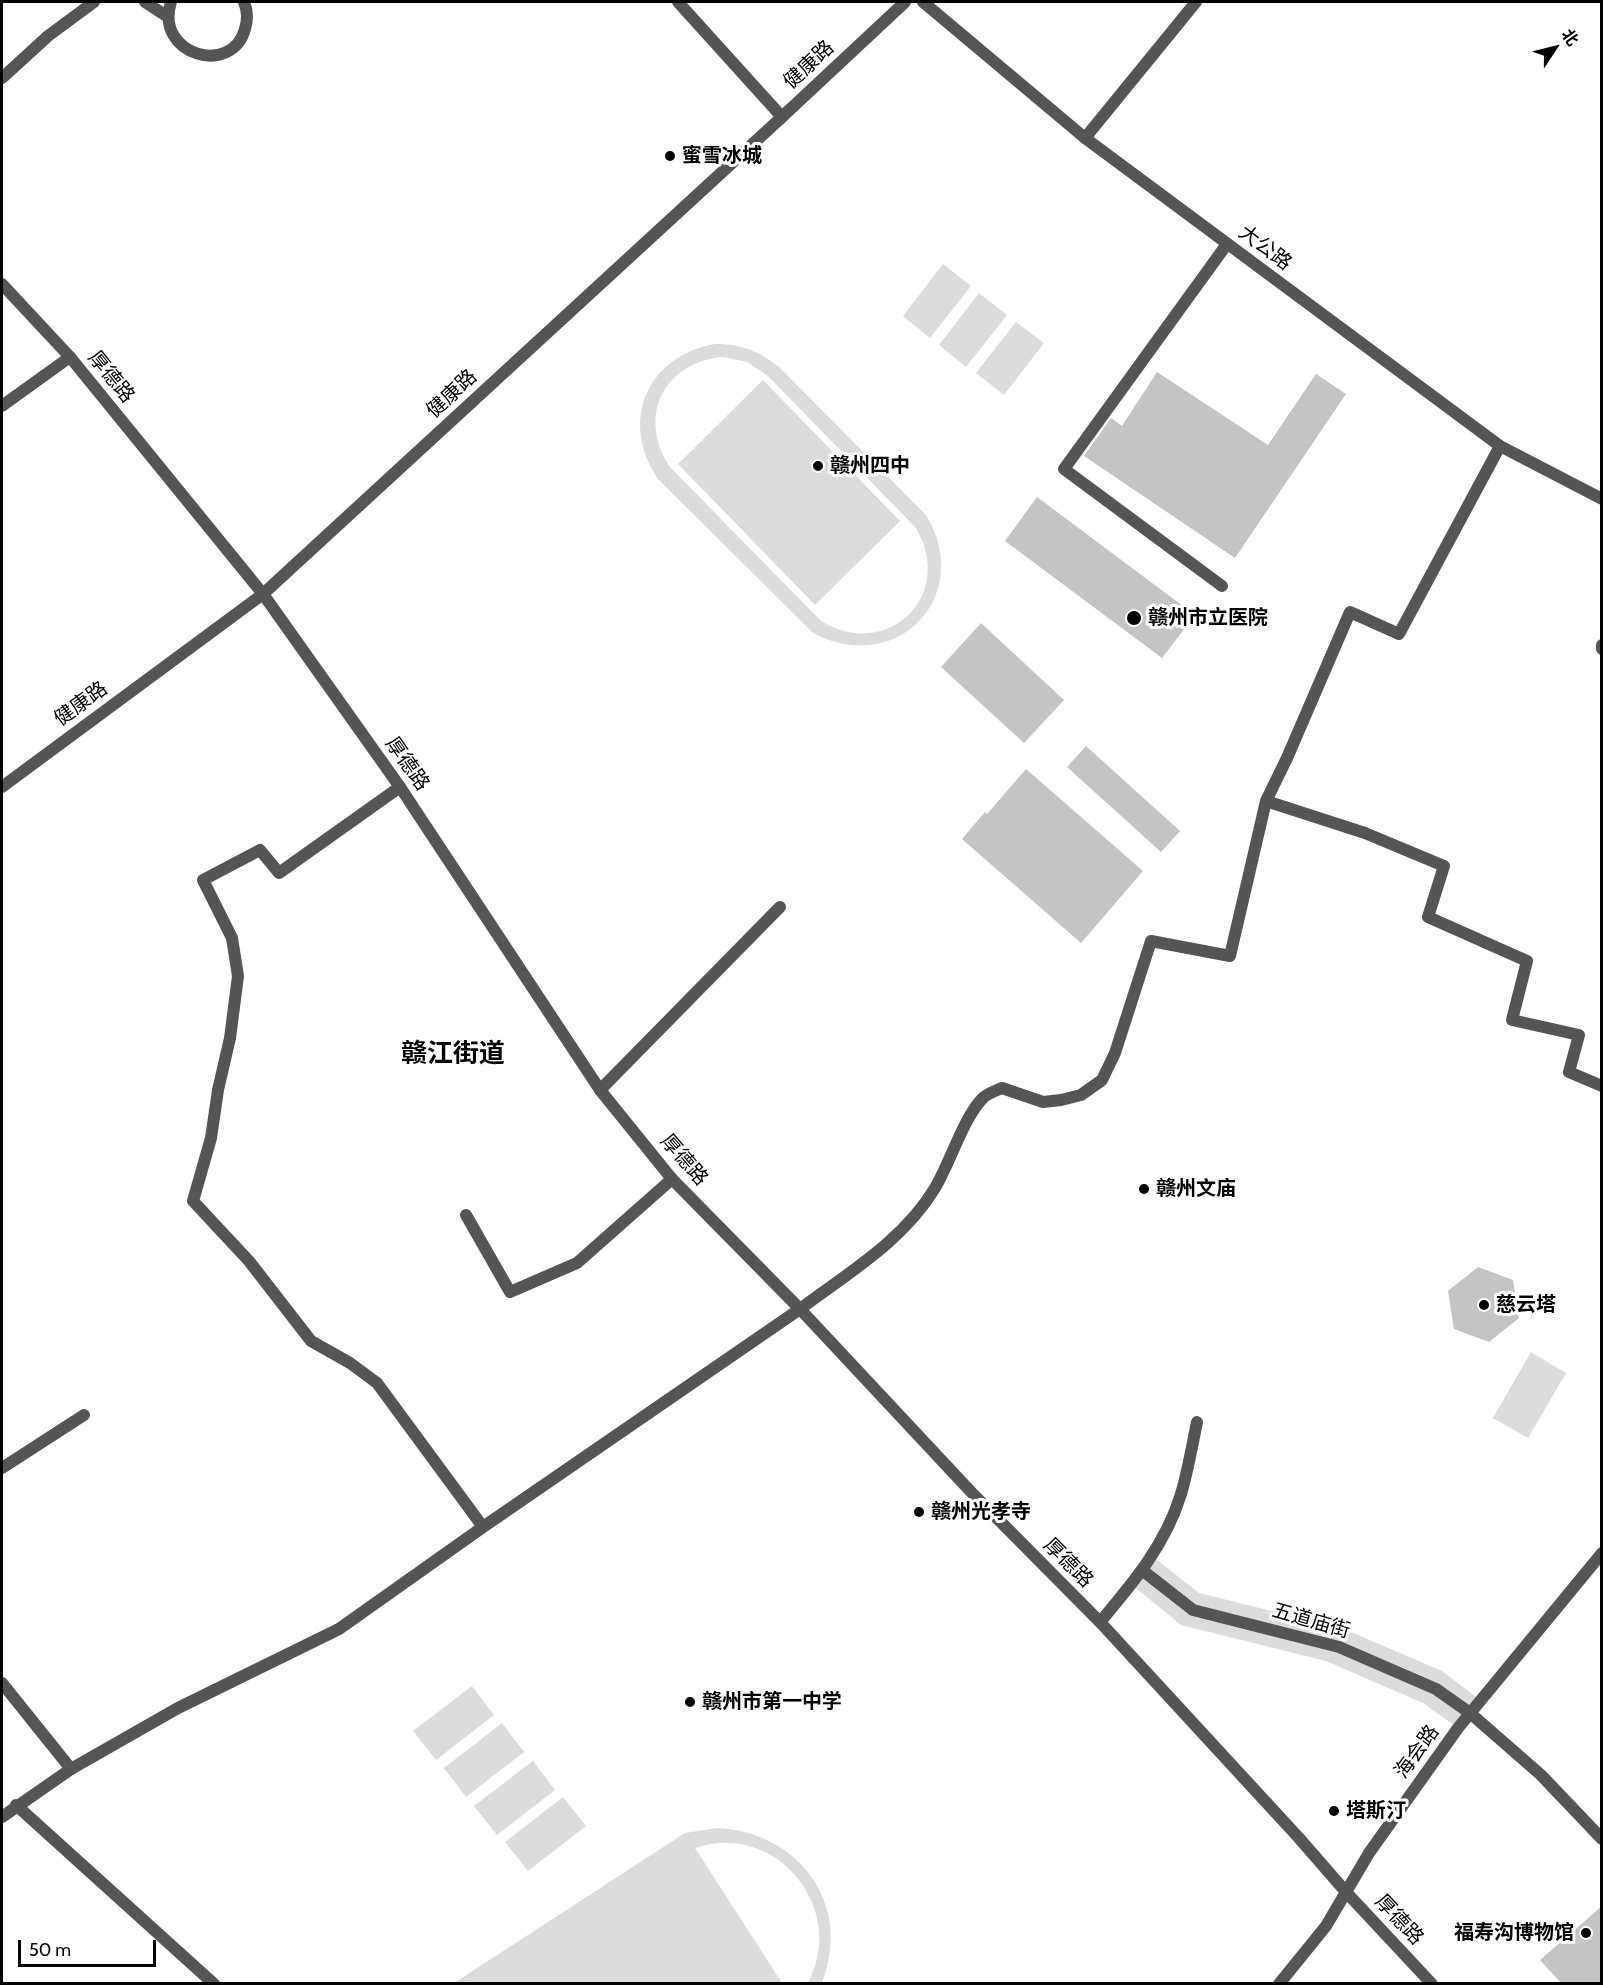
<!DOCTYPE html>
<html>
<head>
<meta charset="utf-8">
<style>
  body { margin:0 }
  #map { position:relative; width:1603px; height:1985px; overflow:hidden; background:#fff; font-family:Cabin,"Noto Sans SC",sans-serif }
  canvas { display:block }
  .frame { position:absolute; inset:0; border:3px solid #000; pointer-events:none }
  .north { position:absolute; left:1525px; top:18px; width:60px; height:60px; -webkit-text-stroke:4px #fff; paint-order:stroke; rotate:55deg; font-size:16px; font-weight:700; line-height:24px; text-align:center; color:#000 }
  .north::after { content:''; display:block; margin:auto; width:21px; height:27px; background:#000; clip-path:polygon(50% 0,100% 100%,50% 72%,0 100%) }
  .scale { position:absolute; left:18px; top:1940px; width:138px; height:27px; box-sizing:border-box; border:3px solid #000; border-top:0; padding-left:8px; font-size:18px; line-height:21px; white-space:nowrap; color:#000; -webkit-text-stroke:4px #fff; paint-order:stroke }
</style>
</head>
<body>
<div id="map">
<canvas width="1603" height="1985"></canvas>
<div class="frame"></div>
<div class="north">北</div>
<div class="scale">50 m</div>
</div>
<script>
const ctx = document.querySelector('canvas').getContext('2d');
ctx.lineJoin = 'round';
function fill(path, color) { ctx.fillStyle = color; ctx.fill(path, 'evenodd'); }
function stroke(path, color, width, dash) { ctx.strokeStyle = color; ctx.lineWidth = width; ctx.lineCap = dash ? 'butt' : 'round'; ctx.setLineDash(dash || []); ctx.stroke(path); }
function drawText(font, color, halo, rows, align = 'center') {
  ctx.font = font + ' Cabin,"Noto Sans SC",sans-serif'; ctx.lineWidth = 6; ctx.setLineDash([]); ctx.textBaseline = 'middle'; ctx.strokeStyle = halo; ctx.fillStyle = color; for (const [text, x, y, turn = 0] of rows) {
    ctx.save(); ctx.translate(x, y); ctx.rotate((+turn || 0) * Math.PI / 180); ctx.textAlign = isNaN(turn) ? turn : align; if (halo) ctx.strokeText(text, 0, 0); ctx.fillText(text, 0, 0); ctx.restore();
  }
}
fill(new Path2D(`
  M943,264L971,286L930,338L903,316Z
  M979,293L1007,315L966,367L939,345Z
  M1016,322L1044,343L1004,395L976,373Z
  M715,344C741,344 759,351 779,367L926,515C975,596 897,677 813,633L658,479C619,421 647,356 715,344ZM723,357L747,362L768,376L915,527C957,594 888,662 821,621L670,467C637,417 663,362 723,357Z
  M763,380L900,521L815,605L678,464Z
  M1531,1352L1566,1373L1528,1438L1493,1418Z
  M1152,1556L1199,1593L1344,1629L1442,1671L1480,1700L1458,1728L1423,1703L1326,1661L1181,1625L1131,1584Z
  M472,1686L494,1715L436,1760L413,1731Z
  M502,1723L524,1752L466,1797L444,1768Z
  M533,1761L555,1790L497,1835L474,1806Z
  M563,1797L586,1826L528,1871L505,1842Z
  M717,1828C799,1832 853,1904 822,1983H808C848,1909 776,1820 695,1848L782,1983H454L685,1833Z`), '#dcdcdc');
fill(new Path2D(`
  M1157,372L1268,445L1316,374L1346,394L1235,558L1084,456L1111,418L1122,426Z
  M1037,497L1195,615L1162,658L1005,541Z
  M981,623L1064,700L1024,743L941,667Z
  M1086,746L1180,831L1161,852L1067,767Z
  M1026,769L1143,871L1081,943L962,839L985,812L987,814Z
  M1478,1267L1513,1280L1519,1318L1489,1342L1454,1329L1448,1291Z
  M1602,1906V1983H1561L1540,1960Z`), '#c4c4c4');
stroke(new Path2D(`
  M145,2L168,17
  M171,2C154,55 232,77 245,29C248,19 248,11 244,2
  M678,2L782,117
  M2,78L48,36L94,2
  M1085,138L1196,2
  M2,406L70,357
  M1500,446L1399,634L1350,612L1287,758L1266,801L1365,833L1444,866L1428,917L1527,961L1512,1020L1579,1035L1569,1072L1602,1086
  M1222,586L1064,469L1227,244
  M1602,645V649
  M400,787L279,873L260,850L203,880L232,938L238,976L230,1038L218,1090L211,1138L193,1201L249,1261L311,1341L350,1363L377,1383L483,1527
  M600,1090L780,907
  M466,1215L510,1292L577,1263L672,1179
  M800,1309C848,1273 903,1241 935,1188C950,1163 963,1119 982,1099C986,1094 995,1091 1002,1088L1043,1102L1061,1100L1081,1095L1102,1080L1115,1053L1151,941L1230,956L1266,801
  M2,1468L84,1415
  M1142,1570L1193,1610L1339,1647L1436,1689L1470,1713L1541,1775L1602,1839
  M1100,1622C1133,1583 1166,1544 1181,1494C1188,1471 1192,1446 1197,1422
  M2,1683L71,1769
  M16,1805L214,1984`), '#555', 12);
stroke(new Path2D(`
  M923,2L1085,138L1500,446L1602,499
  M2,284L70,357L263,594L400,787L600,1090L672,1179L800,1309L973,1494L1100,1622L1299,1838L1346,1892L1432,1984
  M2,787L263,594L782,117L905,2
  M2,1817L71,1769L178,1708L339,1629L483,1527L800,1309
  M1279,1984L1326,1926L1369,1853L1458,1728L1602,1553`), '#555', 12);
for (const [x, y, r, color] of [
  [670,156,6,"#000"],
  [818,466,6,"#000"],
  [1134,618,8,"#000"],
  [1144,1189,6,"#000"],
  [1484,1305,6,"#000"],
  [919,1512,6,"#000"],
  [690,1702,6,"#000"],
  [1334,1811,6,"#000"],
  [1586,1933,6,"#000"]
]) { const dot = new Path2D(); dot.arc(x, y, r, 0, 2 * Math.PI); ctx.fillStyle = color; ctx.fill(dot); stroke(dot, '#fff', 2); }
drawText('20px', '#000', '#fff', [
  ["健康路",809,65,-43],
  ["大公路",1265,248,37],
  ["厚德路",111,377,51],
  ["健康路",452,394,-43],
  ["健康路",81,704,-36],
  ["厚德路",407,764,55],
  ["厚德路",684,1160,49],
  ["厚德路",1068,1563,45],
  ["五道庙街",1311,1621,16],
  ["海会路",1417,1752,-54],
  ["厚德路",1399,1920,47]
]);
drawText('bold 20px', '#000', '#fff', [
  ["蜜雪冰城",682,156],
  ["赣州四中",830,466],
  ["赣州市立医院",1148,618],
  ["赣州文庙",1156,1189],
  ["慈云塔",1496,1305],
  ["赣州光孝寺",931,1512],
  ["赣州市第一中学",702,1702],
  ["塔斯汀",1346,1811],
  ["福寿沟博物馆",1574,1933,"right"]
], 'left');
drawText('bold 26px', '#000', '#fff', [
  ["赣江街道",453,1054]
]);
</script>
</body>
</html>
